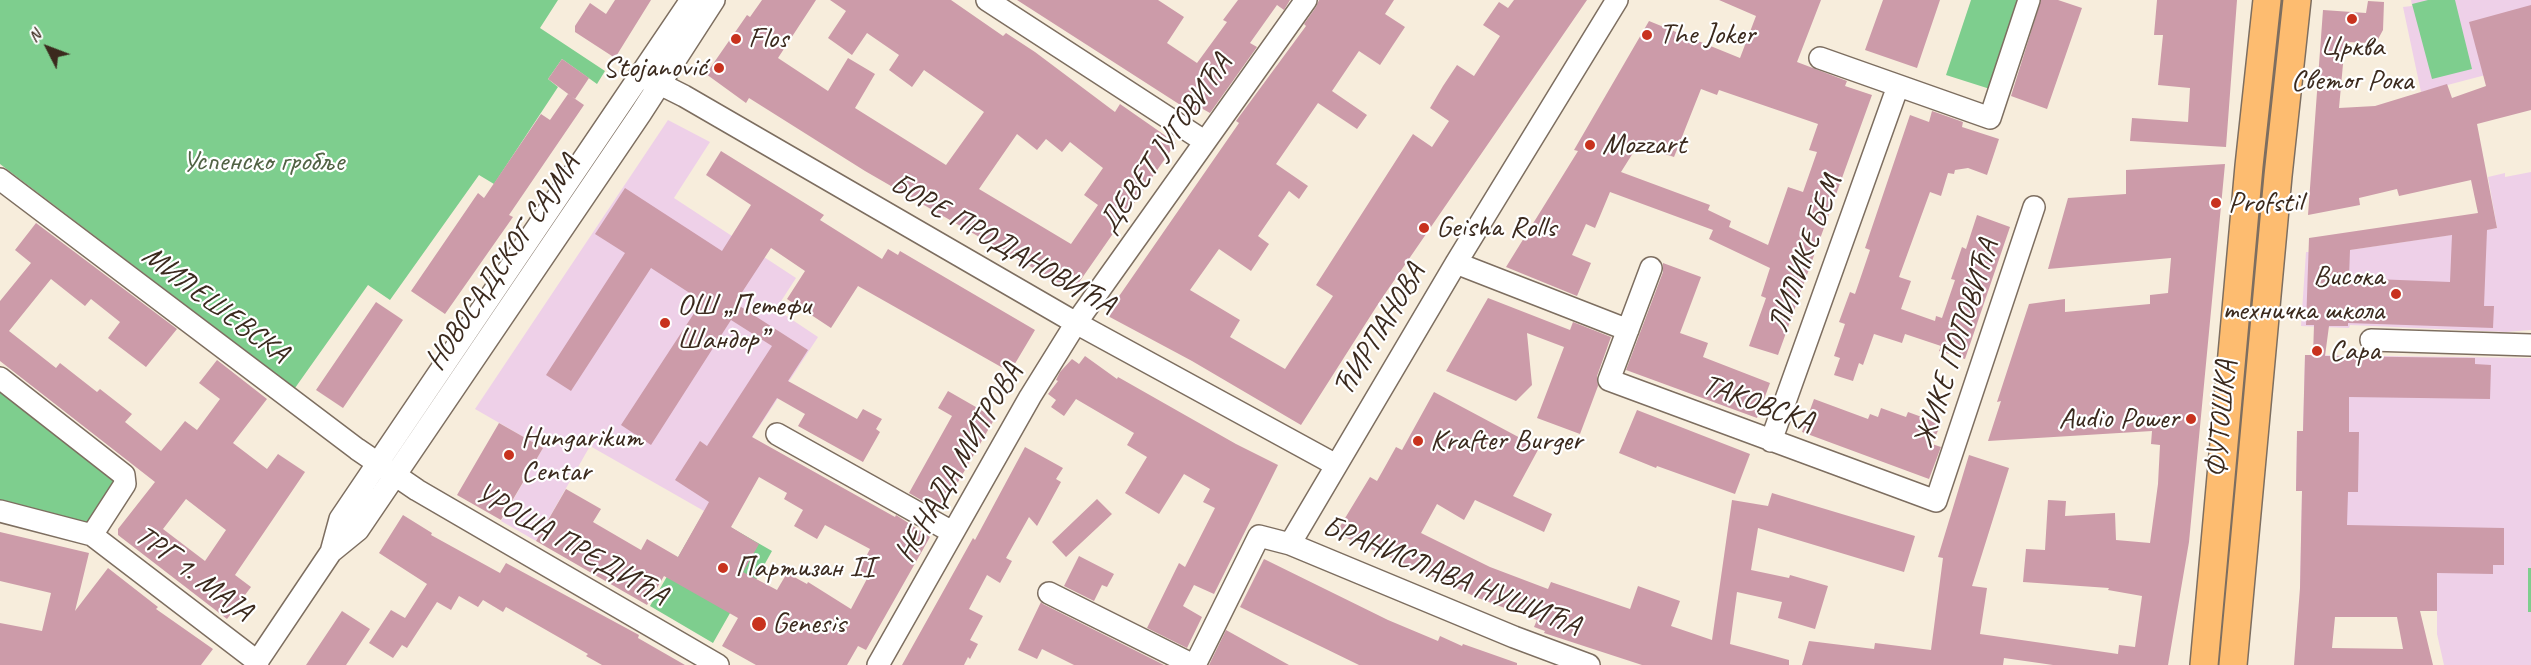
<!DOCTYPE html>
<html>
<head>
<meta charset="utf-8">
<style>
  body { margin:0 }
  #map { position:relative; width:2531px; height:665px; overflow:hidden; background:#f7eddc; font-family:Caveat,sans-serif }
  canvas { display:block }
  .north { position:absolute; left:18px; top:18px; width:60px; height:60px; -webkit-text-stroke:4px #fff; paint-order:stroke; rotate:312deg; font-size:16px; font-weight:700; line-height:24px; text-align:center; color:#3b2a1e }
  .north::after { content:''; display:block; margin:auto; width:21px; height:27px; background:#3b2a1e; clip-path:polygon(50% 0,100% 100%,50% 72%,0 100%) }
</style>
</head>
<body>
<div id="map">
<canvas width="2531" height="665"></canvas>
<div class="north">N</div>
</div>
<script>
const ctx = document.querySelector('canvas').getContext('2d');
ctx.lineJoin = 'round';
function fill(path, color) { ctx.fillStyle = color; ctx.fill(path, 'evenodd'); }
function stroke(path, color, width, dash) { ctx.strokeStyle = color; ctx.lineWidth = width; ctx.lineCap = dash ? 'butt' : 'round'; ctx.setLineDash(dash || []); ctx.stroke(path); }
function drawText(font, color, halo, rows, align = 'center') {
  ctx.font = font + ' Caveat,sans-serif'; ctx.lineWidth = 4.5; ctx.setLineDash([]); ctx.textBaseline = 'middle'; ctx.strokeStyle = halo; ctx.fillStyle = color; for (const [text, x, y, turn = 0] of rows) {
    ctx.save(); ctx.translate(x, y); ctx.rotate((+turn || 0) * Math.PI / 180); ctx.textAlign = isNaN(turn) ? turn : align; if (halo) ctx.strokeText(text, 0, 0); ctx.fillText(text, 0, 0); ctx.restore();
  }
}
fill(new Path2D(`
  M2411,0H2531V63L2421,92L2403,7L2412,6Z
  M668,120L710,142L674,198L796,278L776,309L818,337L704,511L590,446L536,541L501,521L543,448L475,409Z
  M2531,172V330L2506,332L2350,325L2349,328L2301,326L2306,252L2329,253L2497,228L2488,177L2505,173V177Z
  M2305,355L2531,358V665H2444L2437,634V589L2300,588L2302,491H2296L2297,431H2303Z`), '#eed0e8');
fill(new Path2D(`
  M0,0H558L540,28L605,71L597,84L562,59L548,79L558,87L494,184L479,175L390,300L368,285L295,388L0,164Z
  M1971,0H2019L1990,89L1946,75Z
  M2428,0H2455L2472,69L2432,79L2412,4Z
  M0,378L121,472L100,526L0,511Z
  M704,512L772,551L748,594L742,592L713,643L650,606Z
  M2528,568H2531V612H2528Z`), '#7ece8e');
fill(new Path2D(`
  M615,0H651L615,58L575,32V26L590,3L606,14Z
  M762,0H816L778,58L828,91L848,58L875,74L855,108L946,165L984,112L924,70L912,87L889,70L899,55L867,33L852,55L828,38L846,11L830,0H951L1003,36L1006,33L1035,52L1115,112L1120,104L1176,143L1073,291L865,171L749,98L746,103L706,74L747,15L750,17ZM1017,134L1037,150L1046,139L1062,152L1070,142L1103,168L1084,195L1098,205L1071,244L979,189Z
  M1017,0H1158L1184,17L1167,43L1197,63L1227,22L1223,20L1238,0H1290L1284,10L1277,5L1250,43L1257,47L1210,113L1201,108L1196,115Z
  M1319,0H1394L1385,14L1405,27L1393,45L1380,65L1359,51L1332,91L1367,115L1357,129L1318,103L1276,164L1308,186L1299,199L1289,191L1258,236L1269,244L1251,271L1219,249L1190,290L1240,320L1230,337L1285,369L1333,296L1316,285L1413,134L1432,147L1449,121L1430,108L1443,86L1457,65L1474,76L1500,36L1483,25L1499,2L1508,8L1514,0H1587L1380,301L1301,425L1192,361L1106,315L1239,123L1236,121L1306,26L1304,24L1316,7Z
  M1719,0H1821L1797,62L1847,81L1845,86L1872,95L1778,355L1749,346L1766,298L1761,296L1770,268L1709,239L1713,230L1610,192L1595,228L1586,224L1572,255L1591,263L1577,296L1506,267L1578,151L1574,150L1649,21L1740,58L1756,16ZM1701,89L1717,95L1719,90L1818,124L1809,150L1817,152L1803,192L1788,187L1768,245L1729,227L1731,221L1708,210L1710,205L1621,172L1638,145L1674,157Z
  M1883,0H1940L1917,68L1865,50Z
  M2041,0H2058L2082,8L2047,109L2011,96Z
  M2157,0H2237L2226,147L2130,141L2132,118L2188,122L2190,88L2158,85L2163,35H2154Z
  M2368,1L2384,2L2383,30L2377,41L2372,43L2345,42L2339,108L2375,106L2447,84L2452,98L2486,86L2469,22L2531,5V110L2477,124L2497,228L2487,230L2484,306H2494L2493,328L2348,323V326H2329L2325,356L2475,358V364L2491,365L2490,399L2349,397V432H2359L2358,492H2348L2347,525L2504,528V565H2493V574L2437,573V611H2420L2433,665H2294L2300,588L2302,491H2296L2297,431H2303L2305,355H2313L2314,325H2306L2309,238L2478,213L2471,180L2399,196L2397,189L2359,198L2360,205L2308,215L2323,10L2366,13ZM2452,235L2450,282L2349,278L2350,250ZM2335,617H2397L2403,649L2332,648Z
  M562,59L589,78L575,99L548,79Z
  M568,94L584,105L509,215L513,217L445,314L411,291L478,193L484,198L541,114L550,120Z
  M1932,111L1963,122L1962,127L1999,139L1987,175L1968,168L1955,170L1954,174L1948,173L1941,196L1930,192L1899,277L1911,281L1901,309L1935,321L1936,316L1942,318L1955,280L1951,279L1962,247L1966,249L1977,215L2010,227L1965,359L1939,351L1941,346L1905,334L1902,343L1874,334L1863,365L1859,363L1853,381L1834,375L1840,358L1834,356L1845,324L1839,322L1850,292L1855,294L1870,250L1865,248L1910,115L1929,122Z
  M721,151L824,215L820,220L882,259L888,249L898,255L900,251L1035,330L1010,372L858,286L831,328L787,299L805,271L771,248L735,303L808,350L788,381L857,419L863,409L882,419L876,429L880,432L863,462L798,426L805,414L777,398L752,437L895,517L896,515L930,537L866,650L858,646L847,665H756L722,646L738,618L664,576L647,605L536,541L566,489L601,509L593,522L641,550L647,539L678,557L709,502L675,480L700,441L707,446L772,346L731,320L651,445L621,425L702,301L651,268L571,391L546,375L625,253L595,234L625,188L722,251L751,205L706,175ZM759,477L787,493L784,499L803,510L794,526L817,539L825,525L870,549L859,570L869,575L851,609L808,582L807,584L787,573L777,590L743,572L759,544L731,527Z
  M2225,164L2189,542L2168,665H2053L2004,658L2003,665H1802L1809,641L1874,649L1875,643L1931,650L1943,558L1938,557L1969,455L2009,468L1972,586L1987,588L1980,634L2118,654L2119,645L2135,647L2142,596L2108,590L2109,588L2023,582L2026,549L2045,550L2048,500L2066,501L2065,516L2115,513L2116,540L2150,543L2158,484L2160,445L2151,444L2152,431L1988,441L2001,401L1997,402L2029,304L2065,299V312L2150,304V295L2168,293L2171,258L2048,269L2068,198L2126,194V170Z
  M36,223L177,329L146,367L108,338L120,322L91,299L85,306L51,279L9,331L56,368L60,363L97,392L100,389L132,414L125,422L161,451L185,421L197,430L220,399L199,383L217,360L267,399L233,443L267,469L278,454L305,472L235,575L251,587L227,619L118,535V529L155,482L0,361V301L31,263L15,250ZM186,499L226,530L205,561L163,529Z
  M1663,263L1701,277L1680,333L1708,343L1703,357L1770,383L1757,418L1626,370L1663,272Z
  M1488,298L1570,330L1573,322L1611,337L1597,376L1598,386L1580,434L1537,418L1564,347L1527,333L1532,385L1516,401L1446,371Z
  M376,302L403,320L343,408L316,390Z
  M1085,356L1117,379L1118,377L1236,444L1278,465L1214,594L1194,585L1183,606L1202,617L1187,648L1147,628L1179,563L1185,567L1215,508L1203,502L1210,489L1184,474L1159,514L1125,493L1147,457L1127,445L1134,433L1076,399L1064,416L1051,407L1056,400L1048,394L1058,381L1056,380L1060,372L1072,359L1079,364Z
  M948,391L995,418L943,508L937,505L935,508L909,493L952,416L938,408Z
  M1434,392L1539,448L1513,496L1552,514L1544,532L1475,500L1464,520L1437,504L1421,533L1490,567L1548,589L1551,582L1630,609L1638,586L1680,601L1671,626L1712,640L1732,500L1768,506L1772,493L1915,536L1904,572L1758,528L1751,570L1789,578L1790,575L1828,586L1815,629L1778,618L1782,602L1737,592L1730,644L1789,660V665H1642L1544,633L1545,631L1534,627L1537,620L1478,598L1336,533L1370,477L1377,481L1396,447L1402,450Z
  M1814,399L1868,419L1870,414L1878,417L1881,408L1906,417L1908,412L1941,424L1932,444L1941,447L1929,479L1802,432Z
  M1637,410L1750,454L1735,494L1657,466L1656,468L1619,453Z
  M499,423L543,448L501,520L457,495Z
  M1025,447L1063,468L1056,479L1061,482L1037,526L1029,517L1006,558L1012,561L1000,583L987,575L969,609L983,616L970,640L978,644L970,659L968,657L964,665H902L973,538L975,540Z
  M1097,499L1112,514L1066,557L1052,542Z
  M403,515L432,533L431,535L500,573L506,563L639,635L638,638L685,665H602L586,656L588,654L506,607L503,612L483,600L478,607L459,596L451,610L437,602L407,648L402,645L393,658L369,643L391,610L405,618L427,584L379,553Z
  M0,532L89,553L75,611L108,568L158,607L156,609L213,649L201,665H0V623L42,631L51,593L0,581Z
  M1079,556L1114,574L1107,587L1102,585L1094,601L1064,586Z
  M1264,559L1388,620L1438,641L1440,636L1462,646L1463,644L1517,663V665H1359L1240,607Z
  M1041,602L1043,604L1164,665H1074L1042,649L1037,659L1018,650Z
  M342,611L370,629L346,665H306Z
  M1226,630L1289,665H1209Z`), '#cc9ba9');
const minor = new Path2D(`
  M987,0L1204,141
  M1820,58L1990,118L2029,0
  M638,77L660,84L684,96L1076,323L1336,465
  M0,179L357,449L417,490L718,665
  M1456,263L1628,330
  M1651,268L1609,380L1936,501L2034,207
  M2371,340L2531,345
  M0,378L124,475L125,484L92,535
  M777,434L952,532
  M1771,441L1898,86
  M0,511L92,535L258,662
  M1290,544L1514,637L1589,665
  M331,552L340,519L691,0
  M1049,593L1193,665
  M255,665L331,552L358,530L641,113L714,0
  M878,665L1030,397L1076,323L1306,0
  M1195,665L1259,536L1290,544L1456,263L1617,0`);
const major = new Path2D(`
  M2204,665L2249,166L2267,0
  M2233,665L2278,176L2297,0`);
stroke(minor, '#7d6e60', 24);
stroke(major, '#7d6e60', 30);
stroke(minor, '#fff', 21);
stroke(major, '#fdbc70', 27);
for (const [x, y, r, color] of [
  [2352,19,6,"#c8321e"],
  [1647,35,6,"#c8321e"],
  [736,39,6,"#c8321e"],
  [719,68,6,"#c8321e"],
  [1590,145,6,"#c8321e"],
  [2216,203,6,"#c8321e"],
  [1424,228,6,"#c8321e"],
  [2396,294,6,"#c8321e"],
  [665,323,6,"#c8321e"],
  [2317,351,6,"#c8321e"],
  [2191,419,6,"#c8321e"],
  [1418,441,6,"#c8321e"],
  [509,455,6,"#c8321e"],
  [723,568,6,"#c8321e"],
  [759,624,8,"#c8321e"]
]) { const dot = new Path2D(); dot.arc(x, y, r, 0, 2 * Math.PI); ctx.fillStyle = color; ctx.fill(dot); stroke(dot, '#fff', 2); }
drawText('30px', '#3b2a1e', '#fff', [
  ["The Joker",1659,35],
  ["Flos",748,39],
  ["Црква",2352,47,"center"],
  ["Светог Рока",2352,81,"center"],
  ["Stojanović",707,68,"right"],
  ["Mozzart",1602,145],
  ["Profstil",2228,203],
  ["Geisha Rolls",1436,228],
  ["Висока",2384,277,"right"],
  ["техничка школа",2384,311,"right"],
  ["ОШ „Петефи",677,306],
  ["Шандор”",677,340],
  ["Сара",2329,351],
  ["Audio Power",2179,419,"right"],
  ["Hungarikum",521,438],
  ["Centar",521,472],
  ["Krafter Burger",1430,441],
  ["Партизан II",735,568],
  ["Genesis",772,624]
], 'left');
drawText('30px', '#3b2a1e', '#fff', [
  ["ДЕВЕТ ЈУГОВИЋА",1166,144,-55],
  ["БОРЕ ПРОДАНОВИЋА",1002,245,30],
  ["ЛИЛИКЕ БЕМ",1806,254,-70],
  ["НОВОСАДСКОГ САЈМА",503,263,-56],
  ["МИЛЕШЕВСКА",215,305,37],
  ["ЋИРПАНОВА",1380,331,-59],
  ["ЖИКЕ ПОПОВИЋА",1957,344,-72],
  ["ТАКОВСКА",1758,404,20],
  ["ФУТОШКА",2222,419,-85],
  ["НЕНАДА МИТРОВА",959,463,-60],
  ["УРОША ПРЕДИЋА",571,545,30],
  ["ТРГ 1. МАЈА",193,574,37],
  ["БРАНИСЛАВА НУШИЋА",1451,577,22]
]);
drawText('30px', '#526345', '#fff', [
  ["Успенско гробље",263,162]
]);
</script>
</body>
</html>
